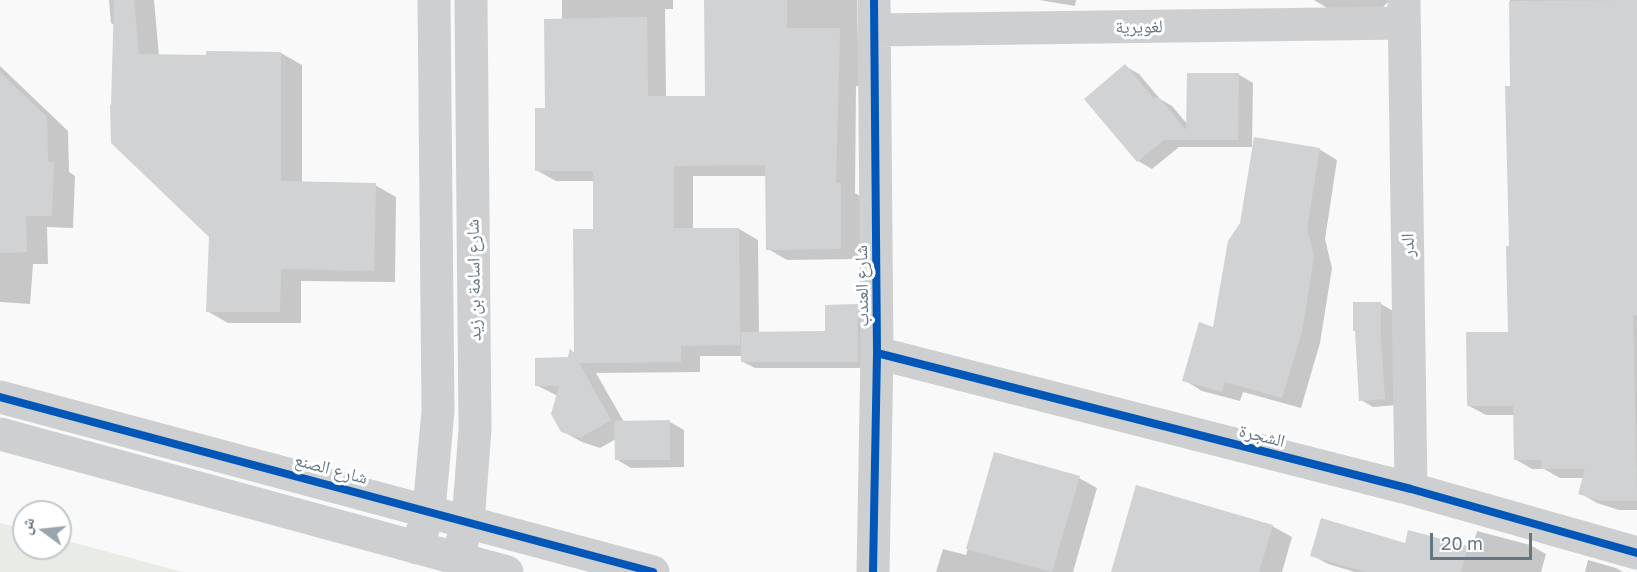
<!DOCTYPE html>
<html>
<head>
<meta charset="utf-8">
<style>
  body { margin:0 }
  #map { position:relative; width:1637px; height:572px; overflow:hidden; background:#f9f9f9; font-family:"Golos Text","Noto Naskh Arabic",sans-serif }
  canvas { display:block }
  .north { position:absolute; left:12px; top:500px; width:60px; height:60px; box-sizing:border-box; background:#fff; border:2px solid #c1c8cd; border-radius:50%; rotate:285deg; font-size:16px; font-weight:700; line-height:24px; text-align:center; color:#657683 }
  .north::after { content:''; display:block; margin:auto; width:21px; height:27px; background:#99a4ac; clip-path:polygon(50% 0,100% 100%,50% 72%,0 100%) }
  .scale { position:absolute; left:1430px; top:533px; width:102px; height:27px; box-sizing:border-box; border:3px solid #657683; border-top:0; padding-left:8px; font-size:18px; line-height:21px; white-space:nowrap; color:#657683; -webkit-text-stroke:4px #fff; paint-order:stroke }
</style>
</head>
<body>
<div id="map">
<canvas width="1637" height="572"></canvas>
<div class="north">ش</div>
<div class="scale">20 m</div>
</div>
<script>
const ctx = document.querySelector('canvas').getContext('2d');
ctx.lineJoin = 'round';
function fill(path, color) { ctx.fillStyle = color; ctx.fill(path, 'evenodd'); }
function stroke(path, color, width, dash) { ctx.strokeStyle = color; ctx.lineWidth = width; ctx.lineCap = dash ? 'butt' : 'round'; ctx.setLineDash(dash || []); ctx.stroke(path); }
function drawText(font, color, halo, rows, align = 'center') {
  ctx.font = font + ' "Golos Text","Noto Naskh Arabic",sans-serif'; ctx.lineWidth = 6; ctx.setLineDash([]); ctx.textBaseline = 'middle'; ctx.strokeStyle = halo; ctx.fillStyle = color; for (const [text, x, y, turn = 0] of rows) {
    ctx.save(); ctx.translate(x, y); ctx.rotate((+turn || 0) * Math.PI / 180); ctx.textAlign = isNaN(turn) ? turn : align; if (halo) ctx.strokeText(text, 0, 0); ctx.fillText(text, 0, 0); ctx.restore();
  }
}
fill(new Path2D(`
  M0,523L24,529V548H60V539L183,572H0Z`), '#e8ebe6');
fill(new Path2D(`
  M109,0H154L159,56H208L281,53L302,65V183L375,185L396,197L395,282L301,281V323H228L207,311L211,237L115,26L111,23Z
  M562,0H673V9H665L666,98L706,97V0H857L859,86H856L855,193L860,196V259L787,260L768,249L767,176H693V229H739L758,240L759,333H826L857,306L869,313L870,368H755L743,362V356H700V372L596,373L624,422H670L684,430V467L631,468L616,459V439L600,448L582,442L562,431L558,396L536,385L569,359L571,351L575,353L595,230V181H556L536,170L562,20Z
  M1039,0H1076L1075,6Z
  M1314,0H1390L1381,9L1332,11Z
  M1510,0H1637V510H1619L1597,503L1580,493L1584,478H1560L1544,469H1532L1515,459V415H1486L1469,406L1509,333L1512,87Z
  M0,66L68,131L69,172L75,176L73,228L47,227L48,264H33L30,304L0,302Z
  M1125,66L1139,74L1160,99L1172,106L1188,125L1238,74L1253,83L1252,147H1179L1152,169L1138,161Z
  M1319,149L1337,160L1325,239L1332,268L1320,343L1301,408L1243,392L1240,401L1202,391L1184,380Z
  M1355,304H1381L1393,311L1397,405L1373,407L1361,400Z
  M995,454L1079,478L1097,488L1073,572H936L943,549L966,555Z
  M1272,526L1292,537L1282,572H1113Z
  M1477,531L1530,545L1546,554L1541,572H1355L1328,564L1312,555L1406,544L1409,532L1472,549Z
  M1588,560L1616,568L1623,572H1585Z`), '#0003');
fill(new Path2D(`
  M114,0H134L139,54L206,55V51L281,52V181L376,183L374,271L281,269L280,312H206L209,237L111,143L110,105H111Z
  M704,0H787V28H840L836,183H841V249L766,250L765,165L674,166V228H739L740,345L681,346V362L579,363L611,420L580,438L561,432L551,414L559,386H535V358L568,357L570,348L574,354L573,229H593V171H535V108H545L544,19L647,17L648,96H705Z
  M1637,0V315L1633,316L1637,501H1601L1578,494L1585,469H1541V460H1514L1513,406H1467L1466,332H1508L1506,246H1509L1505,86H1510L1509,1Z
  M1125,64L1154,99L1158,96L1186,130L1187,73H1239L1238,140H1164L1137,162L1084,99Z
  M0,72L47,117L48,162H54L52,216H26L27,252L0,253Z
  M1254,137L1320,148L1307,228L1314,256L1302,332L1282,398L1225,382L1222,392L1182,381L1199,322L1213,327L1228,241L1240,223Z
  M1353,302H1381V340L1385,399L1359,401L1355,331H1353Z
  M858,304V362H741V332L825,331V305Z
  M670,420V460H615L614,421Z
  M994,452L1080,476L1052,572L966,549Z
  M1136,485L1273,525L1259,572H1111Z
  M1321,518L1405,543L1408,530L1468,546L1461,572H1366L1310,556Z`), '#d0d2d3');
stroke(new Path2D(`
  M1404,0L1411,489
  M874,30L1404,23
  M877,353L1411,489L1637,553
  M0,397L653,572
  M0,434L507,572
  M417,548L429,510L438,411L434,0
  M457,559L468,522L475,429L471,0
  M873,572L877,353L874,0`), '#cecfd0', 33);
stroke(new Path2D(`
  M877,353L1411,489L1637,553
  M0,397L653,572
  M873,572L877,353L874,0`), '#0057b8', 8);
drawText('18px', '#657683', '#fff', [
  ["لغويرية",1139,27,-1],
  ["الدر",1408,245,-91],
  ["شارع اسامة بن زيد",474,280,-91],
  ["شارع العندب",862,286,-91],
  ["الشجرة",1262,436,14],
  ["شارع الصنع",331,469,15]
]);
</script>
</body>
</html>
